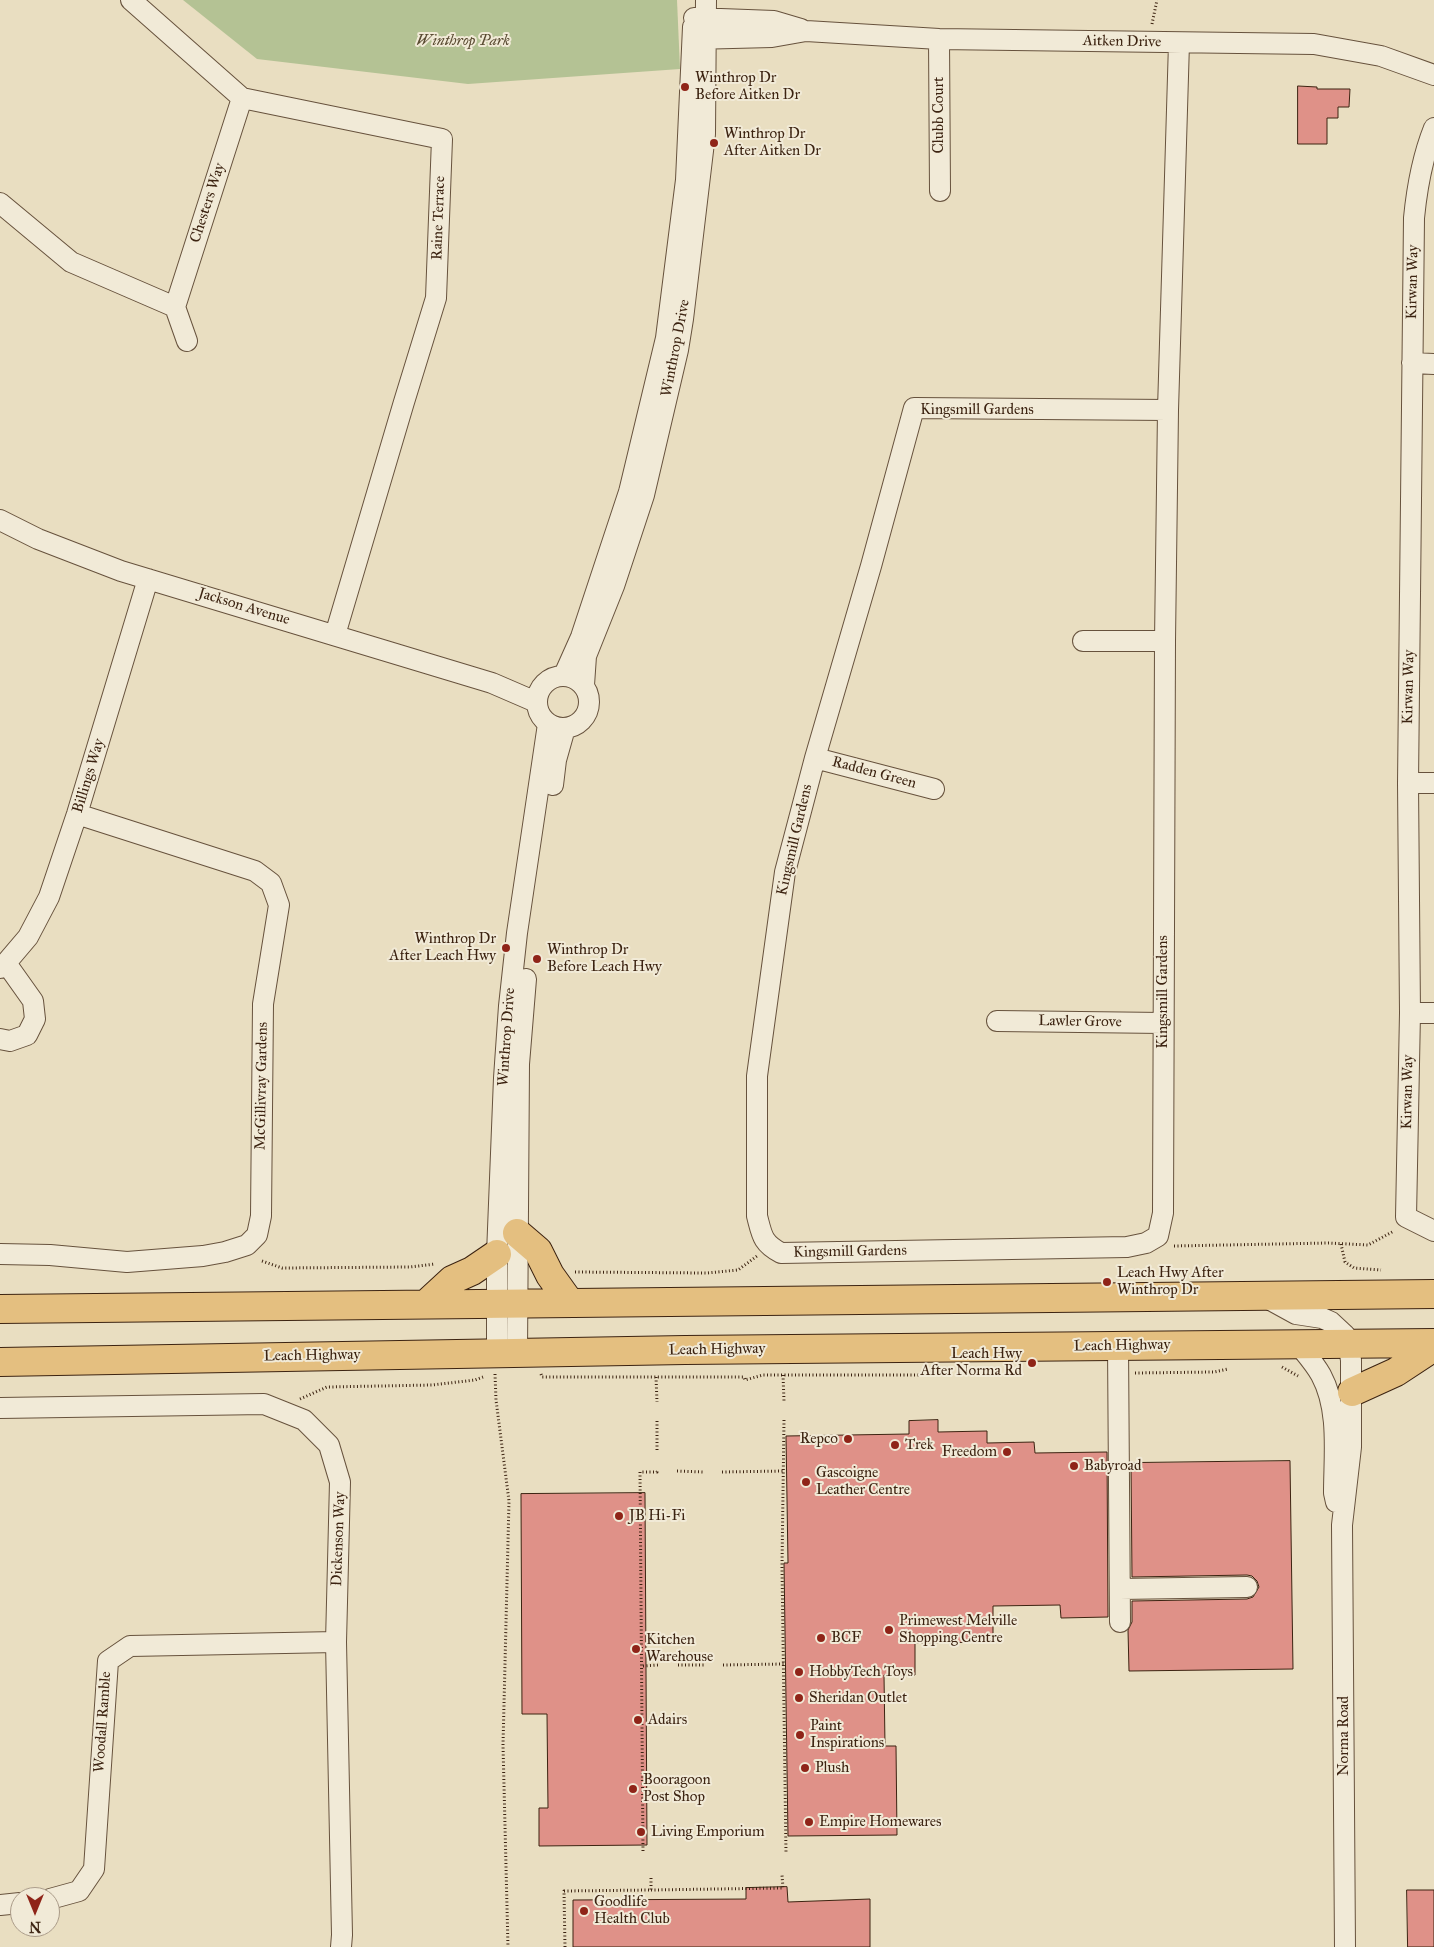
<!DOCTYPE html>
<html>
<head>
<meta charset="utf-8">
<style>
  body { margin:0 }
  #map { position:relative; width:1434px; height:1947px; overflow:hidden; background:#e9dec1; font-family:"IM FELL Great Primer",serif }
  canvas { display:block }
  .north { position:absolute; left:10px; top:1887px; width:50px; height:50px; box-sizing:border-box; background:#f1ead7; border:1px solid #a99a88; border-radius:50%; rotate:180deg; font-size:14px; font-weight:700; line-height:20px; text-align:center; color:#3c2311 }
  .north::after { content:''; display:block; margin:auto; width:18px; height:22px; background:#8f2418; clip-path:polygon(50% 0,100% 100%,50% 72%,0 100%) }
</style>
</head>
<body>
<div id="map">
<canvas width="1434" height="1947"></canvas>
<div class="north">N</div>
</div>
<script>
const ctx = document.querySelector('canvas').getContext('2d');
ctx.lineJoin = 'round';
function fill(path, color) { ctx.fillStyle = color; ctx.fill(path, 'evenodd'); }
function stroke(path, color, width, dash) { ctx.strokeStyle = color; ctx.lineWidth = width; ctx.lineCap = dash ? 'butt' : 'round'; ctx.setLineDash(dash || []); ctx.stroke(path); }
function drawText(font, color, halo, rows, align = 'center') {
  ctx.font = font + ' "IM FELL Great Primer",serif'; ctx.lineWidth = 4; ctx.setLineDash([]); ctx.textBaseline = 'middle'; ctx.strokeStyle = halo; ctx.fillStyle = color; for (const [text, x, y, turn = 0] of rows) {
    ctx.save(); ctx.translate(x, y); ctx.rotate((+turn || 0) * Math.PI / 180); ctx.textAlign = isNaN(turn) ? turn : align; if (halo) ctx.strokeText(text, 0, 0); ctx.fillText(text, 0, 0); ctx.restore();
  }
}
fill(new Path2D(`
  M183,0H677L680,69L468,84L257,59Z`), '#b4c294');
const building = new Path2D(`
  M1298,86L1317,87V89H1350L1349,107H1338V118H1327V144H1298Z
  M938,1420V1432L987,1431V1443L1034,1442L1035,1453L1107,1452L1108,1617L1061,1618L1060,1605L993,1606V1642L915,1643V1675H884L885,1746H896L897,1835L788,1836L784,1563H788L786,1436L909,1434V1421Z
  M1290,1461L1293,1669L1129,1671L1128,1630L1132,1622V1601L1247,1599L1253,1597L1259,1587L1257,1581L1252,1576L1247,1575L1132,1577L1131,1463Z
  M645,1493L647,1845L539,1846V1808H548L547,1714H522L521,1494Z
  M787,1887L788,1902L870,1899V1947H573V1900L746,1899V1888Z
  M1407,1890H1434V1947H1408Z`);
fill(building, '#df9188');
stroke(building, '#3c2311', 1);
const minor = new Path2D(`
  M131,0L242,98L442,139L436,298L404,402L335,635
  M694,18L774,21L801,29
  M693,39L772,37L806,31L939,39L1314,44L1381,56L1434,75
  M939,39L940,191
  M1434,128C1422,158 1417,187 1414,218L1408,783L1410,1013L1406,1217L1434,1231
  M0,203L71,262L175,307
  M187,341L175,307L242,98
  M1412,363L1434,364
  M1168,410L914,408L871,566L815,758L785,872L757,1076V1216C762,1235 762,1243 781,1253L1127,1247L1146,1243L1158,1236L1163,1213L1165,641L1168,410L1179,43
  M0,520L38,539L121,571L492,683L536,702
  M1083,641H1165
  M564,675L581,637L629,492L666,338L686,180L693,27
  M537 702a26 26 0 1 1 52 0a26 26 0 1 1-52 0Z
  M584,685L586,656L614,586L644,495L678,350L683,319L705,134L706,0
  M815,758L934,789
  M1408,783H1434
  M553,785L556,760L565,728
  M0,968L6,963L28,937L49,897L77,814L148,579
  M1410,1013H1434
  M997,1021L1163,1023
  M0,1039L10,1041L27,1035L35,1019L33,1001L6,963
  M0,1254L50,1255L127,1262L203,1256L225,1252L247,1245L257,1235L261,1216L263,1004L279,905L271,883L255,871L77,814
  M1265,1297L1296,1314L1322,1318L1331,1322L1345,1335L1348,1343L1351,1360V1447L1342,1525L1345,1947
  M1298,1344C1306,1354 1315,1364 1321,1375C1340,1410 1334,1455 1334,1493L1336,1502
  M1118,1346L1120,1622
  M497,1353V1254L504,1078L509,1006L517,933L548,724
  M517,1353L519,1064L526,979
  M0,1408L264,1404L304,1420L329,1445L340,1482L336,1642L342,1935L341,1947
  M1120,1589L1247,1587
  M50,1899L79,1891L94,1869L108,1661L130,1646L336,1642
  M0,1905L20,1903`);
const highway = new Path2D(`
  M517,1233L538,1251L550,1275L570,1303
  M426,1304L452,1280L472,1271L497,1254
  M0,1309L1434,1294
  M0,1362L685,1350L1434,1343
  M1352,1392L1396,1372L1434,1347`);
stroke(minor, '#67523d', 22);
stroke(highway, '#3c2311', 30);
stroke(new Path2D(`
  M1152,24L1157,0
  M1341,1244L1345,1262L1354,1268L1381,1270
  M1174,1246L1328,1243L1368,1245L1394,1231
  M262,1261L282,1268L410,1267L435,1264
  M575,1272L707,1273L738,1270L757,1256
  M1282,1367L1298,1376
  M1135,1373L1214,1372L1228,1369
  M495,1374L496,1400L509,1501L503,1745L508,1947
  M541,1374L542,1377H744L745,1380L763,1375H922L935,1371
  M783,1375L784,1401
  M656,1377L657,1402
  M300,1399L327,1387L432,1385L475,1380L483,1377
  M784,1420L782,1566L786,1853
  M657,1421V1452
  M677,1471L703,1472
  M722,1472L784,1471
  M678,1665H704
  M723,1665L784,1664
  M643,1666L659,1665
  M643,1851L640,1472H657V1470
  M651,1890L783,1888L782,1875
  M565,1947L564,1891L651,1890V1876`), '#3c2311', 3, [1, 2.5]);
stroke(minor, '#f1ead7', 20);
stroke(highway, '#e4bf80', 28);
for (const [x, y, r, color] of [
  [685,87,5,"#8f2418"],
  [714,143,5,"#8f2418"],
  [506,948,5,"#8f2418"],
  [537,959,5,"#8f2418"],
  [1107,1282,5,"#8f2418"],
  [1032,1363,5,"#8f2418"],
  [848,1439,5,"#8f2418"],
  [895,1445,5,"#8f2418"],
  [1007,1452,5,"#8f2418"],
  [1074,1466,5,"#8f2418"],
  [806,1482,5,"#8f2418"],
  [619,1516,5,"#8f2418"],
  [889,1630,5,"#8f2418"],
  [821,1638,5,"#8f2418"],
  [636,1649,5,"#8f2418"],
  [799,1672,5,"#8f2418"],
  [799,1698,5,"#8f2418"],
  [638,1720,5,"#8f2418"],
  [800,1735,5,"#8f2418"],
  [805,1768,5,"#8f2418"],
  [633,1789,5,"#8f2418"],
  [809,1822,5,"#8f2418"],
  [641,1832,5,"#8f2418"],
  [584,1911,5,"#8f2418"]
]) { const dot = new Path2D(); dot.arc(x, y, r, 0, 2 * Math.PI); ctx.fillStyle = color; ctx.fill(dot); stroke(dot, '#f1ead7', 2); }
drawText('italic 15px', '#5a4b32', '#f1ead7', [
  ["Winthrop Park",463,41]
]);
drawText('15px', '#3c2311', '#f1ead7', [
  ["Aitken Drive",1122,42,1],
  ["Clubb Court",939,115,-90],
  ["Chesters Way",208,203,-72],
  ["Raine Terrace",439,218,-88],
  ["Kirwan Way",1413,282,-89],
  ["Winthrop Drive",676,348,-79],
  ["Kingsmill Gardens",977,410],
  ["Jackson Avenue",244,607,17],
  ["Kirwan Way",1409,687,-89],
  ["Radden Green",874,773,15],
  ["Billings Way",89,776,-73],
  ["Kingsmill Gardens",795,840,-77],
  ["Kingsmill Gardens",1163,992,-90],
  ["Lawler Grove",1080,1022,1],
  ["Winthrop Drive",507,1037,-86],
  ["McGillivray Gardens",262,1086,-89],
  ["Kirwan Way",1408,1092,-89],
  ["Kingsmill Gardens",850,1252,-1],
  ["Leach Highway",1122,1346,-1],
  ["Leach Highway",717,1350,-1],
  ["Leach Highway",312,1356,-1],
  ["Dickenson Way",339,1539,-88],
  ["Woodall Ramble",103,1722,-86],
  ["Norma Road",1344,1736,-90]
]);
drawText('15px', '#3c2311', '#f1ead7', [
  ["Winthrop Dr",695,78],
  ["Before Aitken Dr",695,95],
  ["Winthrop Dr",724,134],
  ["After Aitken Dr",724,151],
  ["Winthrop Dr",496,939,"right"],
  ["After Leach Hwy",496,956,"right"],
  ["Winthrop Dr",547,950],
  ["Before Leach Hwy",547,967],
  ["Leach Hwy After",1117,1273],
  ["Winthrop Dr",1117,1290],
  ["Leach Hwy",1022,1354,"right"],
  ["After Norma Rd",1022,1371,"right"],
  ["Repco",838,1439,"right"],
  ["Trek",905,1445],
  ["Freedom",997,1452,"right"],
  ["Babyroad",1084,1466],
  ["Gascoigne",816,1473],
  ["Leather Centre",816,1490],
  ["JB Hi-Fi",629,1516],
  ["Primewest Melville",899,1621],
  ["Shopping Centre",899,1638],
  ["BCF",831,1638],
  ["Kitchen",646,1640],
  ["Warehouse",646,1657],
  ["HobbyTech Toys",809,1672],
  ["Sheridan Outlet",809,1698],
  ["Adairs",648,1720],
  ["Paint",810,1726],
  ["Inspirations",810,1743],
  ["Plush",815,1768],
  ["Booragoon",643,1780],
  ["Post Shop",643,1797],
  ["Empire Homewares",819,1822],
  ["Living Emporium",651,1832],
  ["Goodlife",594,1902],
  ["Health Club",594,1919]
], 'left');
</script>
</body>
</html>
